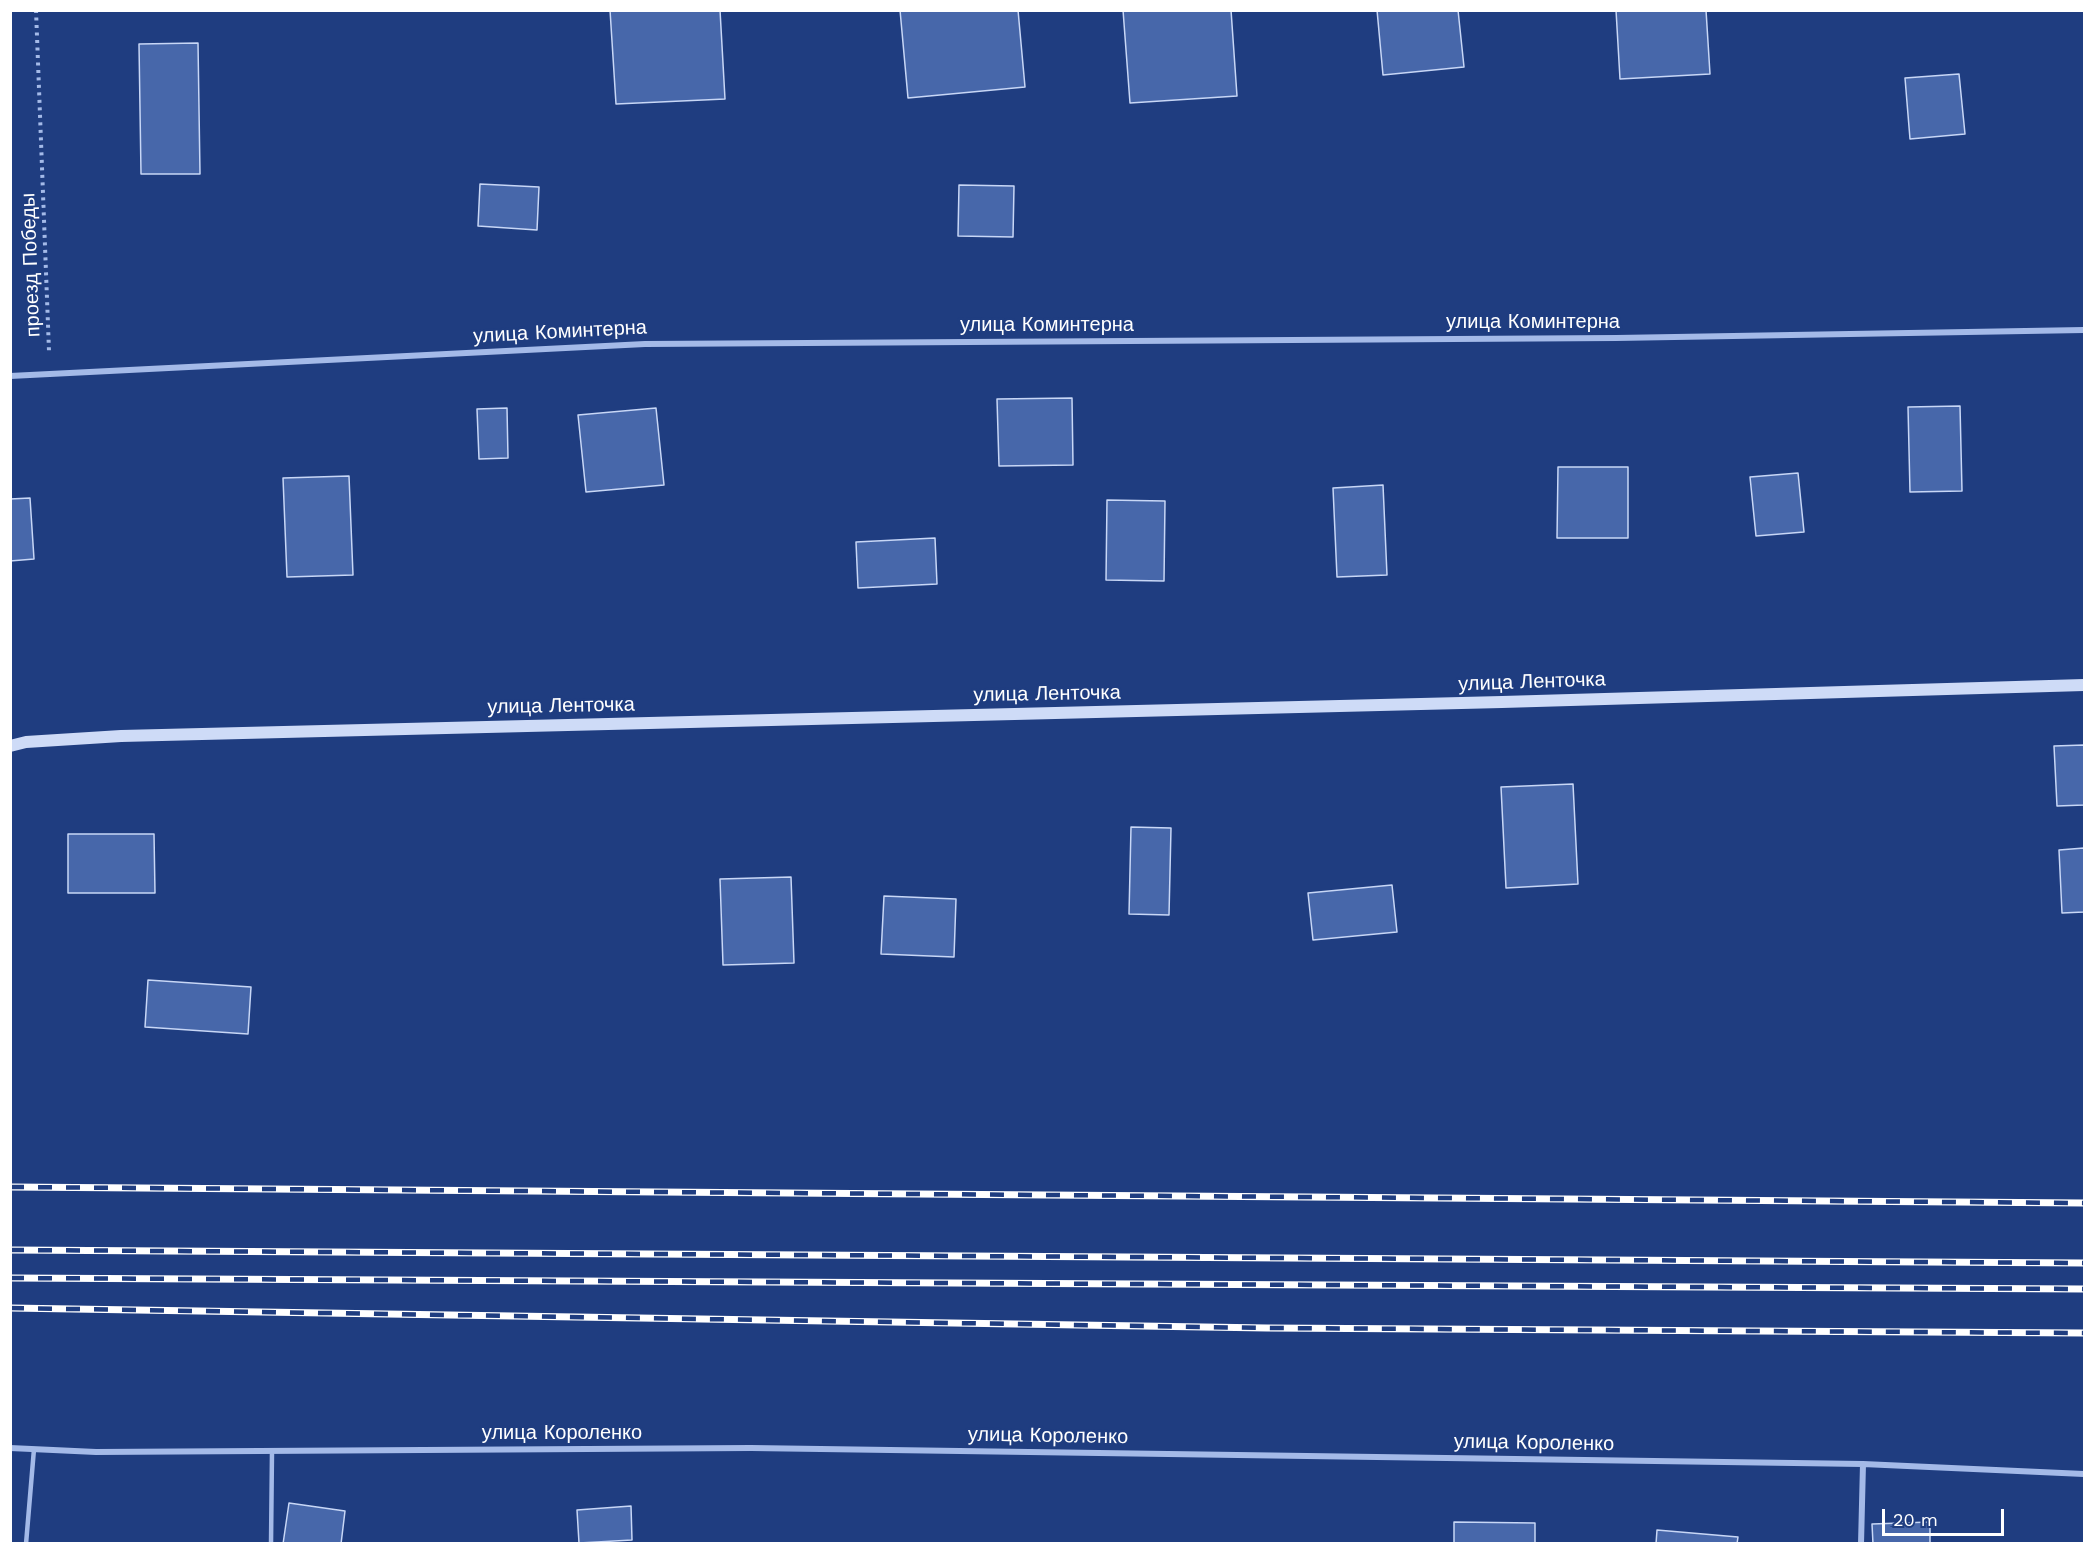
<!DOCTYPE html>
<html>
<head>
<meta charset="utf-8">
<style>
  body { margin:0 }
  #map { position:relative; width:2095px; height:1554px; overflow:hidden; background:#1f3d80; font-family:"Work Sans",sans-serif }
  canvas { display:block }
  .frame { position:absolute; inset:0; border:12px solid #fff; pointer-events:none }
  .scale { position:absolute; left:1882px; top:1509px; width:122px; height:27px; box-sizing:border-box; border:3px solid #fff; border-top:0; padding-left:8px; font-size:18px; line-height:21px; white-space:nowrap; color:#fff; -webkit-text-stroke:4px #1f3d80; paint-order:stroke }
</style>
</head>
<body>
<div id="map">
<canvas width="2095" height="1554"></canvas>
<div class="frame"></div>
<div class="scale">20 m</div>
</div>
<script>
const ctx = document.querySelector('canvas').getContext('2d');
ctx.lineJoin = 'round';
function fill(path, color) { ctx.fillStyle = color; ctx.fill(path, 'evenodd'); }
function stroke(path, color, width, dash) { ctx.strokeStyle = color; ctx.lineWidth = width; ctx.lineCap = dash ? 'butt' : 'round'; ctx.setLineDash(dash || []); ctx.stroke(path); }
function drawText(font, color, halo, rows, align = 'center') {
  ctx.font = font + ' "Work Sans",sans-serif'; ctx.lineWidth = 5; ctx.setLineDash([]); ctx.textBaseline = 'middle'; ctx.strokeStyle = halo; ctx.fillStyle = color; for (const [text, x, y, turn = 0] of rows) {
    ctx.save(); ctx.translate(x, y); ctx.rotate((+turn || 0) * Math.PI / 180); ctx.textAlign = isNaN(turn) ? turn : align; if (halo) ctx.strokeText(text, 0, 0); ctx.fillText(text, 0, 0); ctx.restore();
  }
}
const building = new Path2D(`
  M610,10H720L725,99L616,104Z
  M900,10H1018L1025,87L908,98Z
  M1123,10H1231L1237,96L1130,103Z
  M1377,10H1458L1464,67L1383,75Z
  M1616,10H1706L1710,74L1620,79Z
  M198,43L200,174H141L139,44Z
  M1959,74L1965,134L1910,139L1905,78Z
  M480,184L539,187L537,230L478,226Z
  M959,185L1014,186L1013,237L958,236Z
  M1072,398L1073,465L999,466L997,399Z
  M1960,406L1962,491L1910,492L1908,407Z
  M507,408L508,458L479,459L477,409Z
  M656,408L664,485L586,492L578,415Z
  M1558,467H1628V538H1557Z
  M1798,473L1804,532L1756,536L1750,477Z
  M349,476L353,575L287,577L283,478Z
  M1383,485L1387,575L1337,577L1333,488Z
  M30,498L34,559L10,561V499Z
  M1107,500L1165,501L1164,581L1106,580Z
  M935,538L937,584L858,588L856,542Z
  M2084,745V805L2057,806L2054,746Z
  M1573,784L1578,884L1506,888L1501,787Z
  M1131,827L1171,828L1169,915L1129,914Z
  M68,834H154L155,893H68Z
  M2084,848V912L2062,913L2059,850Z
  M791,877L794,963L723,965L720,879Z
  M1392,885L1397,932L1313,940L1308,893Z
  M884,896L956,899L954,957L881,954Z
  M148,980L251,987L248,1034L145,1027Z
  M289,1503L345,1511L341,1544H283Z
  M631,1506L632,1540L579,1543L577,1510Z
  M1454,1522L1535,1523V1544H1454Z
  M1930,1522V1544H1873L1872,1524Z
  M1657,1530L1738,1537L1737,1544H1656Z`);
fill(building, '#4767aa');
stroke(building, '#c8d7f6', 1.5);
stroke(new Path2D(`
  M36,10L49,351`), '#a4bae8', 4, [3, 4.5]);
stroke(new Path2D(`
  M26,1544L34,1449
  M271,1544L272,1451`), '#a4bae8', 4.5);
stroke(new Path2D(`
  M10,376L645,344L1616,338L2084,330
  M10,1448L96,1452L751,1448L1863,1464L2084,1474
  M1861,1544L1863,1464`), '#a4bae8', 6);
stroke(new Path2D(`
  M10,746L26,742L121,736L1502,702L2084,685`), '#cedbf7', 12);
const rail = new Path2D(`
  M10,1187L2084,1203
  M10,1250L2084,1263
  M10,1278L2084,1289
  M10,1308L1267,1328L2084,1333`);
stroke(rail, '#fff', 7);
stroke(rail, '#1f3d80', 4.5, [14]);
drawText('20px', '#fff', '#1f3d80', [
  ["проезд Победы",31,265,-92],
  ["улица Коминтерна",1533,322],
  ["улица Коминтерна",1047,325],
  ["улица Коминтерна",560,332,-3],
  ["улица Ленточка",1532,682,-2],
  ["улица Ленточка",1047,694,-1],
  ["улица Ленточка",561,706,-1],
  ["улица Короленко",562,1433],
  ["улица Короленко",1048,1436,1],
  ["улица Короленко",1534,1443,1]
]);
</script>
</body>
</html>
